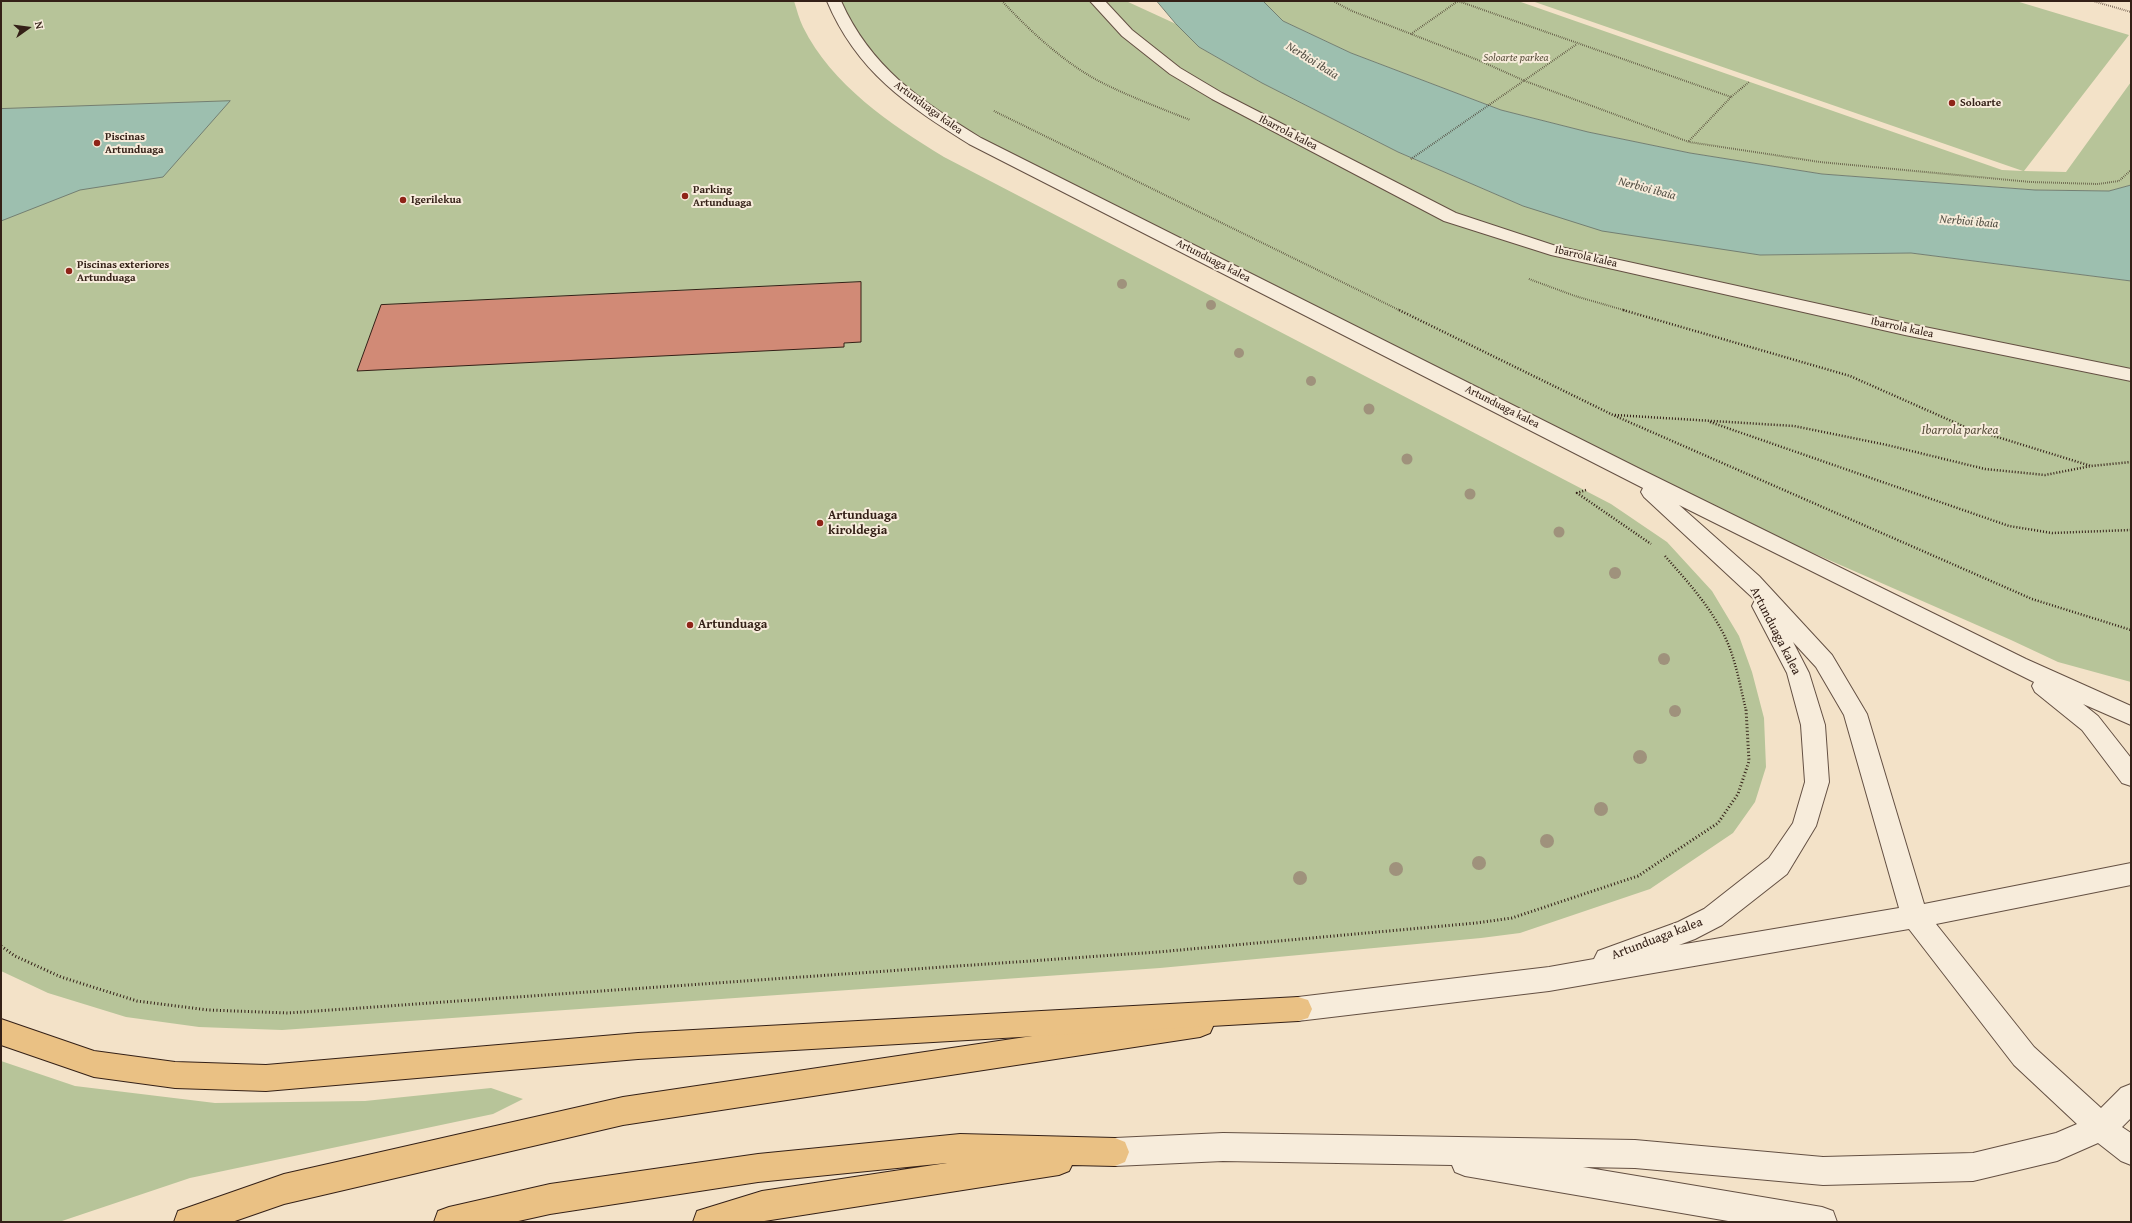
<!DOCTYPE html>
<html>
<head>
<meta charset="utf-8">
<style>
  body { margin:0 }
  #map { position:relative; width:2132px; height:1223px; overflow:hidden; background:#f3e2c8; font-family:"Gentium Book Plus",serif }
  canvas { display:block }
  .frame { position:absolute; inset:0; border:2px solid #342017; pointer-events:none }
  .north { position:absolute; left:8px; top:8px; width:40px; height:40px; -webkit-text-stroke:3px #f7ecdb; paint-order:stroke; rotate:76deg; font-size:11px; font-weight:700; line-height:16px; text-align:center; color:#342017 }
  .north::after { content:''; display:block; margin:auto; width:14px; height:18px; background:#342017; clip-path:polygon(50% 0,100% 100%,50% 72%,0 100%) }
</style>
</head>
<body>
<div id="map">
<canvas width="2132" height="1223"></canvas>
<div class="frame"></div>
<div class="north">N</div>
</div>
<script>
const ctx = document.querySelector('canvas').getContext('2d');
ctx.lineJoin = 'round';
function fill(path, color) { ctx.fillStyle = color; ctx.fill(path, 'evenodd'); }
function stroke(path, color, width, dash) { ctx.strokeStyle = color; ctx.lineWidth = width; ctx.lineCap = dash ? 'butt' : 'round'; ctx.setLineDash(dash || []); ctx.stroke(path); }
function drawText(font, color, halo, rows, align = 'center') {
  ctx.font = font + ' "Gentium Book Plus",serif'; ctx.lineWidth = 4; ctx.setLineDash([]); ctx.textBaseline = 'middle'; ctx.strokeStyle = halo; ctx.fillStyle = color; for (const [text, x, y, turn = 0] of rows) {
    ctx.save(); ctx.translate(x, y); ctx.rotate((+turn || 0) * Math.PI / 180); ctx.textAlign = isNaN(turn) ? turn : align; if (halo) ctx.strokeText(text, 0, 0); ctx.fillText(text, 0, 0); ctx.restore();
  }
}
fill(new Path2D(`
  M1,1H794C797,10 799,19 803,27C832,85 890,124 944,157L1611,504L1667,542L1712,591L1739,636L1752,672L1764,718L1766,767L1755,802L1733,833L1650,889L1520,933L1481,938L1160,968L282,1030L199,1027L126,1017L48,993L1,971Z
  M836,1H1126L1176,24L1199,47L1262,83L1398,152L1523,206L1760,255L1911,253L2131,281V682L2058,662L2011,640L1631,473L975,141L888,79Z
  M1263,1H1518L2002,170L2023,171L1532,1H2016L2129,35L2024,171L2066,172L2131,82V185L2109,191L2035,190L1822,174L1690,153L1588,132L1501,110L1351,53L1283,21Z
  M1,1061L75,1086L215,1103L365,1101L491,1088L523,1099L493,1114L190,1178L59,1222H1Z`), '#b7c499');
const water = new Path2D(`
  M1157,1H1263L1283,21L1351,53L1501,110L1588,132L1690,153L1822,174L2035,190L2109,191L2131,185V281L1911,253L1760,255L1602,231L1523,206L1398,152L1262,83L1199,47L1176,24Z
  M230,101L163,177L80,190L1,221V109Z`);
fill(water, '#9dbfaf');
stroke(water, '#737f72', 1);
const building = new Path2D(`
  M861,282V342L844,343V347L357,371L381,305Z`);
fill(building, '#d18a76');
stroke(building, '#342017', 1);
const street = new Path2D(`
  M827,1H841C871,68 920,100 981,138L1638,468L2026,659L2131,706V725L2083,704L2098,716L2131,758V786L2122,783L2082,730L2035,692L2032,686L2034,682L1679,505L1759,576L1832,655L1867,714L1924,904L2131,863V885L1936,924L2034,1047L2101,1108L2121,1088L2131,1084V1118L2122,1127L2131,1133V1165L2121,1161L2098,1143L2057,1161L1973,1181L1823,1185L1635,1168L1583,1167L1822,1207L1833,1211L1837,1222H1734L1465,1176L1455,1172L1452,1165L1223,1161L1115,1166L1105,1162L1101,1152L1105,1142L1115,1138L1223,1133L1635,1140L1823,1157L1973,1153L2056,1133L2077,1124L2014,1065L1909,929L1549,991L1298,1021L1288,1018L1284,1009L1288,1000L1298,997L1549,967L1594,959L1598,951L1678,922L1704,909L1769,858L1793,823L1805,782L1801,725L1787,673L1752,606L1755,600L1644,497L1641,492L1643,488L969,144C907,105 857,72 827,1ZM1793,642L1816,667L1844,715L1899,908L1679,945L1695,939L1722,925L1787,874L1816,826L1829,782L1825,725L1809,673Z
  M1090,1H1105L1132,30L1180,68L1222,93L1456,213L1556,246L1905,323L2131,369V381L1905,335L1551,255L1444,221L1212,99L1170,74L1122,36Z`);
const primary = new Path2D(`
  M1200,1011L1210,1015L1214,1024L1210,1033L1200,1037L623,1125L284,1204L232,1222H174L178,1211L284,1174L623,1097Z`);
const highway = new Path2D(`
  M1298,997L1308,1000L1312,1009L1308,1018L1298,1021L638,1059L266,1091L175,1088L94,1077L1,1045V1019L94,1051L175,1062L266,1065L638,1033Z
  M960,1134L1115,1138L1125,1142L1129,1152L1125,1162L1115,1166L1072,1165L1069,1171L1059,1175L758,1222H693L697,1211L762,1191L947,1163L758,1182L550,1214L514,1222H434L438,1211L449,1207L550,1184L758,1154Z`);
stroke(street, '#645043', 2);
stroke(primary, '#342017', 2);
stroke(highway, '#342017', 2);
stroke(new Path2D(`
  M1002,1C1029,30 1060,59 1095,79C1125,95 1158,107 1190,120
  M1333,1L1352,11L1478,60L1525,81L1689,142L1820,162L2031,182L2098,184L2119,181L2131,170
  M1458,1L1731,97L1749,82
  M2093,1L2131,12
  M1411,34L1458,1
  M994,111L1401,311
  M1689,141L1731,97
  M1411,159L1577,44
  M1529,279L1575,296L1627,311`), '#342017', 2, [0.5, 1.5]);
stroke(new Path2D(`
  M1399,310L1613,415L2032,599L2131,630
  M1623,310L1850,376L1965,427L2091,466
  M1615,415L1794,426L1887,445L1985,469L2045,475L2091,466L2131,462
  M1710,422L2009,526L2052,533L2131,530
  M1586,490L1577,493L1651,544
  M1665,556C1687,581 1710,606 1725,637C1736,660 1740,686 1746,710`), '#342017', 2.5, [1, 2]);
stroke(new Path2D(`
  M1,946L15,956L61,977L137,1001L208,1010L288,1013L1158,952L1476,923L1512,918L1638,876L1718,823L1738,794L1749,761L1746,709`), '#342017', 3, [1, 2.5]);
fill(street, '#f7ecdb');
fill(primary, '#eac184');
fill(highway, '#eac184');
ctx.fillStyle = '#9f927c';
for (const [x, y, r] of [
  [1122,284,5],
  [1211,305,5],
  [1239,353,5],
  [1311,381,5],
  [1369,409,5.5],
  [1407,459,5.5],
  [1470,494,5.5],
  [1559,532,5.5],
  [1615,573,6],
  [1664,659,6],
  [1675,711,6],
  [1640,757,7],
  [1601,809,7],
  [1547,841,7],
  [1479,863,7],
  [1396,869,7],
  [1300,878,7]
]) { ctx.beginPath(); ctx.arc(x, y, r, 0, 2 * Math.PI); ctx.fill(); }
for (const [x, y, r, color] of [
  [1952,103,4,"#8f2418"],
  [97,143,4,"#8f2418"],
  [685,196,4,"#8f2418"],
  [403,200,4,"#8f2418"],
  [69,271,4,"#8f2418"],
  [820,523,4,"#8f2418"],
  [690,625,4,"#8f2418"]
]) { const dot = new Path2D(); dot.arc(x, y, r, 0, 2 * Math.PI); ctx.fillStyle = color; ctx.fill(dot); stroke(dot, '#f7ecdb', 1.5); }
drawText('italic 11px', '#5b513e', '#f7ecdb', [
  ["Soloarte parkea",1516,58]
]);
drawText('bold 11px', '#342017', '#f7ecdb', [
  ["Soloarte",1960,103],
  ["Piscinas",105,137],
  ["Artunduaga",105,150],
  ["Parking",693,190],
  ["Artunduaga",693,203],
  ["Igerilekua",411,200],
  ["Piscinas exteriores",77,265],
  ["Artunduaga",77,278]
], 'left');
drawText('11px', '#342017', '#f7ecdb', [
  ["Artunduaga kalea",928,108,36],
  ["Ibarrola kalea",1288,133,27],
  ["Ibarrola kalea",1586,257,13],
  ["Artunduaga kalea",1213,261,27],
  ["Ibarrola kalea",1902,328,12],
  ["Artunduaga kalea",1502,407,27]
]);
drawText('italic 12px', '#545045', '#f7ecdb', [
  ["Nerbioi ibaia",1312,61,32],
  ["Nerbioi ibaia",1647,189,15],
  ["Nerbioi ibaia",1969,222,5]
]);
drawText('italic 13px', '#5b513e', '#f7ecdb', [
  ["Ibarrola parkea",1960,431]
]);
drawText('bold 13px', '#342017', '#f7ecdb', [
  ["Artunduaga",828,516],
  ["kiroldegia",828,531],
  ["Artunduaga",698,625]
], 'left');
drawText('13px', '#342017', '#f7ecdb', [
  ["Artunduaga kalea",1775,631,63],
  ["Artunduaga kalea",1657,939,-21]
]);
</script>
</body>
</html>
